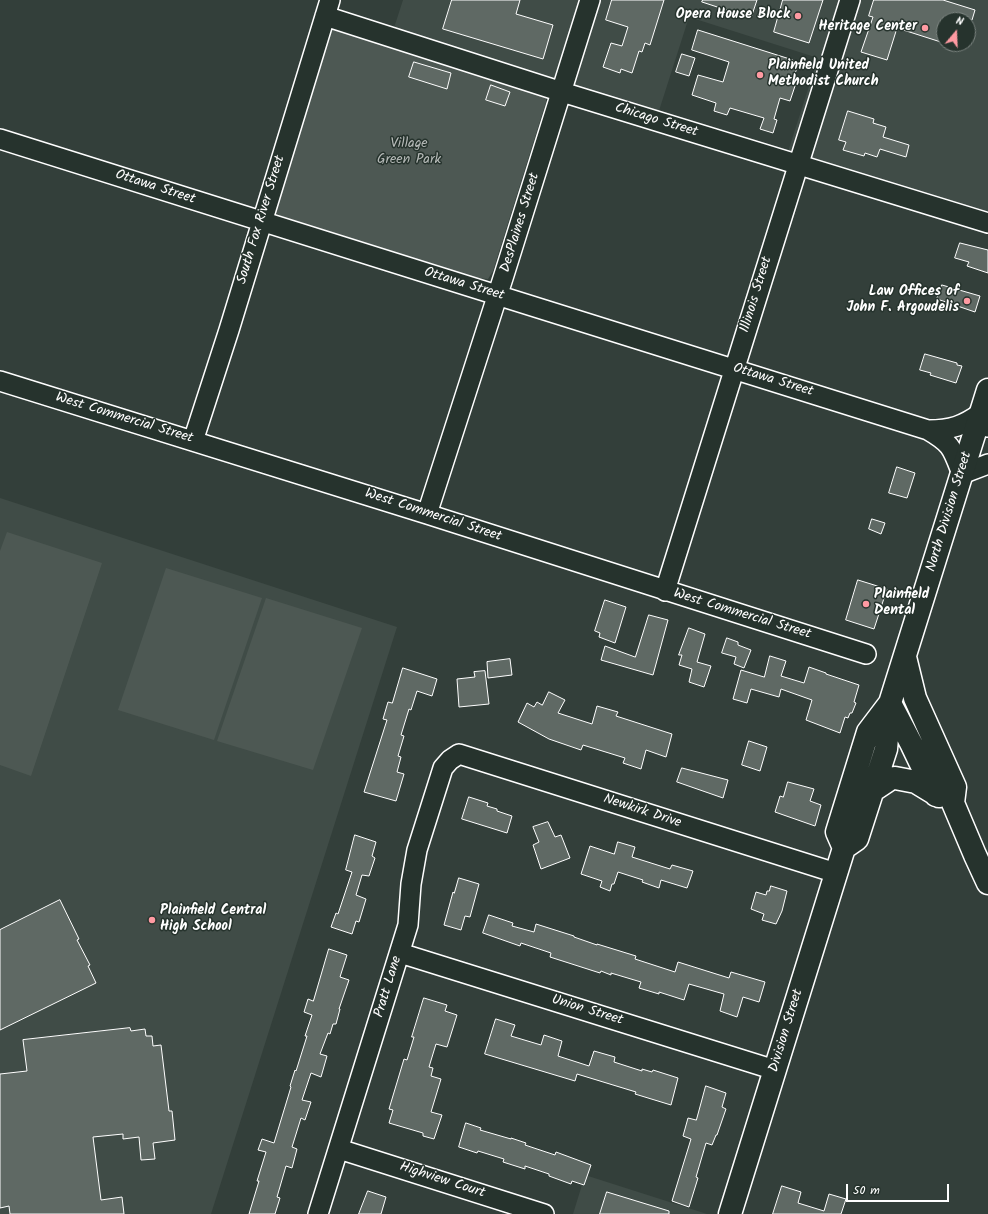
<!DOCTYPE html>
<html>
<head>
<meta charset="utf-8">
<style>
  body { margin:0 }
  #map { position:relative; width:988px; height:1214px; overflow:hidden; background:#333f3a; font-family:Kalam,sans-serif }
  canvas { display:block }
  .north { position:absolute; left:936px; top:12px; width:40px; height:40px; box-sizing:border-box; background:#26332d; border:1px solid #7d8581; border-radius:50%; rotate:19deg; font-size:11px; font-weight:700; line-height:16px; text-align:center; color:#fff }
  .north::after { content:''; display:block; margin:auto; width:14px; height:18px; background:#ff9aa2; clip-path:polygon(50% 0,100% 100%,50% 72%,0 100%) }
  .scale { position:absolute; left:846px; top:1184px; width:103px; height:18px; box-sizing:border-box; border:2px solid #fff; border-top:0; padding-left:5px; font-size:12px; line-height:14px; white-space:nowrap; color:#fff; -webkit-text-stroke:3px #26332d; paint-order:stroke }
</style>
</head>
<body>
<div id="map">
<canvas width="988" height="1214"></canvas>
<div class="north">N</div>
<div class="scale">50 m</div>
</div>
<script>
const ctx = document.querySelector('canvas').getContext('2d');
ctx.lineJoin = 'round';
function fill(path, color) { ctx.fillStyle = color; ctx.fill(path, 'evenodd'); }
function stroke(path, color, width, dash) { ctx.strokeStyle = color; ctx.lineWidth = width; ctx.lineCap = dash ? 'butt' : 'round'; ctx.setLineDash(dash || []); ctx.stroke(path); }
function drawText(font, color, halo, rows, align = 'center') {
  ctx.font = font + ' Kalam,sans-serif'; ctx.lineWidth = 3; ctx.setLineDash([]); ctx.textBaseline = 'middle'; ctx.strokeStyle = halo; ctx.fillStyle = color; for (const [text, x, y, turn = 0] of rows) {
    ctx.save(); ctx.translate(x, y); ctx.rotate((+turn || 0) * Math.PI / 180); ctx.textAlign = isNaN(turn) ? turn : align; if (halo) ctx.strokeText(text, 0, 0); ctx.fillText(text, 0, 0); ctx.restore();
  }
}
fill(new Path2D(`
  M403,0H988V221L786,158L818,58L689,17L657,117L392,34ZM944,20H968V44H944Z
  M0,498L397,627L211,1214H0Z
  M585,1175L707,1214H573Z`), '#404c47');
fill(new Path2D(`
  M330,27L544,94L546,97V102L493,271L488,279L477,278L281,216L276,213L273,208Z
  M7,532L102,563L31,776L0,765V551Z
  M166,568L262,598L214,740L118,710Z
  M266,598L362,628L313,770L217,741Z`), '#4d5853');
const building = new Path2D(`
  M452,0H520L516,14L553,25L543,59L443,29Z
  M612,0H664L650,45L645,43L642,52L639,51L632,73L621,69L620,73L603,67L611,43L622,46L628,27L606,20Z
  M703,0H757L751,18L702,2Z
  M783,0H823L809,43L774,32Z
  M874,0H943L975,10L972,20H944V43L897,28L887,60L861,52L873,17L869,16Z
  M698,30L793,60L791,67L797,68L792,82L796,83L790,101L780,98L774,119L777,120L773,133L760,129L764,118L730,108L727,115L714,111L716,103L692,95L698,75L723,82L729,62L692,50Z
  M682,54L695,58L689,76L676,72Z
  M414,62L451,73L447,89L409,77Z
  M491,85L510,92L505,106L486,100Z
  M848,111L874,119L873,123L886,127L883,137L909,145L906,157L880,149L877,157L865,153L864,156L843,150L846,142L839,140Z
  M960,243L988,250V273L967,266L969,262L955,258Z
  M942,285L980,296L975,312L937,299Z
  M925,354L957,363V365L962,366L956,383L930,375L931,373L920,370Z
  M897,467L915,473L907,498L889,493Z
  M872,519L885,523L881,534L869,529Z
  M858,580L887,589L874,629L846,620Z
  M605,600L626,607L615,643L599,637L600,633L595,631Z
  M649,615L668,620L653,675L601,660L605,646L635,657Z
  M689,628L705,634L697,662L711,666L704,687L689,682L692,669L679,665L682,655H679Z
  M727,638L738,642V645L751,650L744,668L734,664L736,657L722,653Z
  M770,656L786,661L781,676L804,683L809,667L826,673V674L859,685L854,702L856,703L852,713H850L848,718L845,717L840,733L806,720L812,700L781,689L779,697L751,689L747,703L733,699L741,670L764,677Z
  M510,659L512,675L488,678L487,662Z
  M403,668L437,679L432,696L417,691L411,710L409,709L401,735L404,736L398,756L401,757L397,772L404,774L396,801L364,792L387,720L383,719L388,702L392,703Z
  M485,671L489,704L459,707L457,679L475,677L474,672Z
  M549,692L565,700L558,713L592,724L597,706L618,712L616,716L672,734L666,757L646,750L641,769L623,763L625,758L583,745L581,750L549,739L518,722L527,703L534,707L537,702L542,705Z
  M749,741L767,747L760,771L742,765Z
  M682,768L728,780L723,798L677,782Z
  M788,782L814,789L810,801L821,805L815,826L775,812L780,796L783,797Z
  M469,797L488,803L487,806L497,809V811L512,816L507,833L462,819Z
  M548,822L555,837L561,835L570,858L541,869L533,845L539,842L533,827Z
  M355,835L376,842L372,856L375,858L369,876L362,875L356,895L366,899L359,922L356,921L352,934L331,927L336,913L338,914L352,872L346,870Z
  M618,842L635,847L632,857L670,869L672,865L693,871L687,888L661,880L659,888L642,882L643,880L618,872L614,884H612L610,891L600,887L602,881L581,874L590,846L614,854Z
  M459,878L479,884L470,917L465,916L461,930L444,925L453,892L454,893Z
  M771,886L787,891L782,911L776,924L762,920L764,914L751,909L756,892L766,895L767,891H769Z
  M60,900L79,939L77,940L90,965L88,966L96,983L0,1030V930Z
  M489,915L513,923L512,926L534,932L536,924L574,936V937L597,945V944L636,956L635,959L675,972L678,962L729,978L731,972L765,982L759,1002L743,997L737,1017L720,1011L724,994L689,984L684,1000L659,992V994L639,988L641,982L611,973V975L601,971L600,973L550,957L551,953L521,943L520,946L483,933Z
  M329,949L347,955L340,977L349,980L339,1009H340L336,1024H333L330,1034L328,1033L320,1054L327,1056L321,1077L311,1073L302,1100L311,1102L305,1120L301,1118L292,1147L297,1149L292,1168L286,1166L277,1197L280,1198L275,1214H249L259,1181H257L266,1152L258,1150L262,1139L274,1143L291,1087L290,1086L295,1070L296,1071L307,1036H305L312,1015L304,1012L308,999L313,1001Z
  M424,998L447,1005L445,1011L457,1015L447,1047L436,1044L429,1067L433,1068L431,1076L441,1079L431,1112L442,1115L434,1139L423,1136V1133L389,1123L393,1110L389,1109L404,1059L407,1060L414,1037H412Z
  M496,1019L515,1025L511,1036L541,1045L544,1035L562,1041L558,1056L589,1066L594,1051L615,1057L614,1062L642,1071V1069L652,1072L653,1070L678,1078L671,1105L635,1094L636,1092L577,1074L575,1081L485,1054Z
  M130,1028L131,1031L145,1029L146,1036H152L153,1046L161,1045L169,1111H172L175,1140L153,1143L155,1159L141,1160L139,1137L123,1139V1134L93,1137L101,1200L122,1197L124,1214H10L9,1206L0,1208V1074L27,1071L23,1040Z
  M706,1086L726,1093L722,1107L726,1109L717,1135H716L712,1145L706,1143L696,1177L698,1178L689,1207L672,1201L691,1139L683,1136L688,1118L696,1120Z
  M466,1123L481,1128L480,1130L511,1139V1138L526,1143L525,1145L555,1155L556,1152L591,1165L584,1185L572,1181L571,1184L549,1176V1174L525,1166V1169L503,1162L504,1159L478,1151L477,1153L459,1147Z
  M782,1186L801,1192L798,1203L824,1211L829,1194L846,1199L841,1214H773Z
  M368,1191L386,1197L381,1214H359Z
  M607,1192L669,1211V1214H600Z`);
fill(building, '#5f6964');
stroke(building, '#fff', 1);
const minor = new Path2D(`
  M325,16L562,92L988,223
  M0,139L468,286L928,430C952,444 952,448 962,474L988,464
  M0,381L427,514L866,654
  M928,430C951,430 963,426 981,413L988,427
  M193,441L229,330L330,0
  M427,514L504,275L590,0
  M665,591L850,0
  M400,953L775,1070
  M339,1149L544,1214
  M318,1214L408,925L411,884L417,850L443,768L450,760L459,754L836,873`);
const major = new Path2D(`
  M905,657L915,698L955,787L953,803L975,855L988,883
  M890,703L912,745L936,795
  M872,791L890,779L895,778L916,782L939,796
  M844,848L857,839L886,749L890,703L988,390
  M730,1214L844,848L837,832L868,732L890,703`);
stroke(minor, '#fff', 22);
stroke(major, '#fff', 25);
stroke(minor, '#26332d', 19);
stroke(major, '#26332d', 22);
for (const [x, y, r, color] of [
  [798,16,4,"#ff9aa2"],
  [925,28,4,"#ff9aa2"],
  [760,75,4,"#ff9aa2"],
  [967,301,4,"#ff9aa2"],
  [866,604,4,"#ff9aa2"],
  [152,920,4,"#ff9aa2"]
]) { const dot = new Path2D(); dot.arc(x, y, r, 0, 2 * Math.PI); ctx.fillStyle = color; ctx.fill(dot); stroke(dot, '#26332d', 1.5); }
drawText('bold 14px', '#fff', '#26332d', [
  ["Opera House Block",790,16],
  ["Heritage Center",917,28],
  ["Plainfield United",768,67,"left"],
  ["Methodist Church",768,83,"left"],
  ["Law Offices of",959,293],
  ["John F. Argoudelis",959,309],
  ["Plainfield",874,596,"left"],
  ["Dental",874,612,"left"],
  ["Plainfield Central",160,912,"left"],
  ["High School",160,928,"left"]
], 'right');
drawText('14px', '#fff', '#26332d', [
  ["Chicago Street",656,121,17],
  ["Ottawa Street",155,188,18],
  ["South Fox River Street",262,220,-73],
  ["DesPlaines Street",521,223,-73],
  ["Ottawa Street",464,285,17],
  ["Illinois Street",757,295,-73],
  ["Ottawa Street",773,381,17],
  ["West Commercial Street",124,419,17],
  ["North Division Street",950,512,-73],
  ["West Commercial Street",433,516,18],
  ["West Commercial Street",742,615,17],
  ["Newkirk Drive",642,812,18],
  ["Pratt Lane",389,987,-73],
  ["Union Street",587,1011,17],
  ["Division Street",787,1031,-73],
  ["Highview Court",442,1181,18]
]);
drawText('14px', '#b8bcba', '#26332d', [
  ["Village",409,145],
  ["Green Park",409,161]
]);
</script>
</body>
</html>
